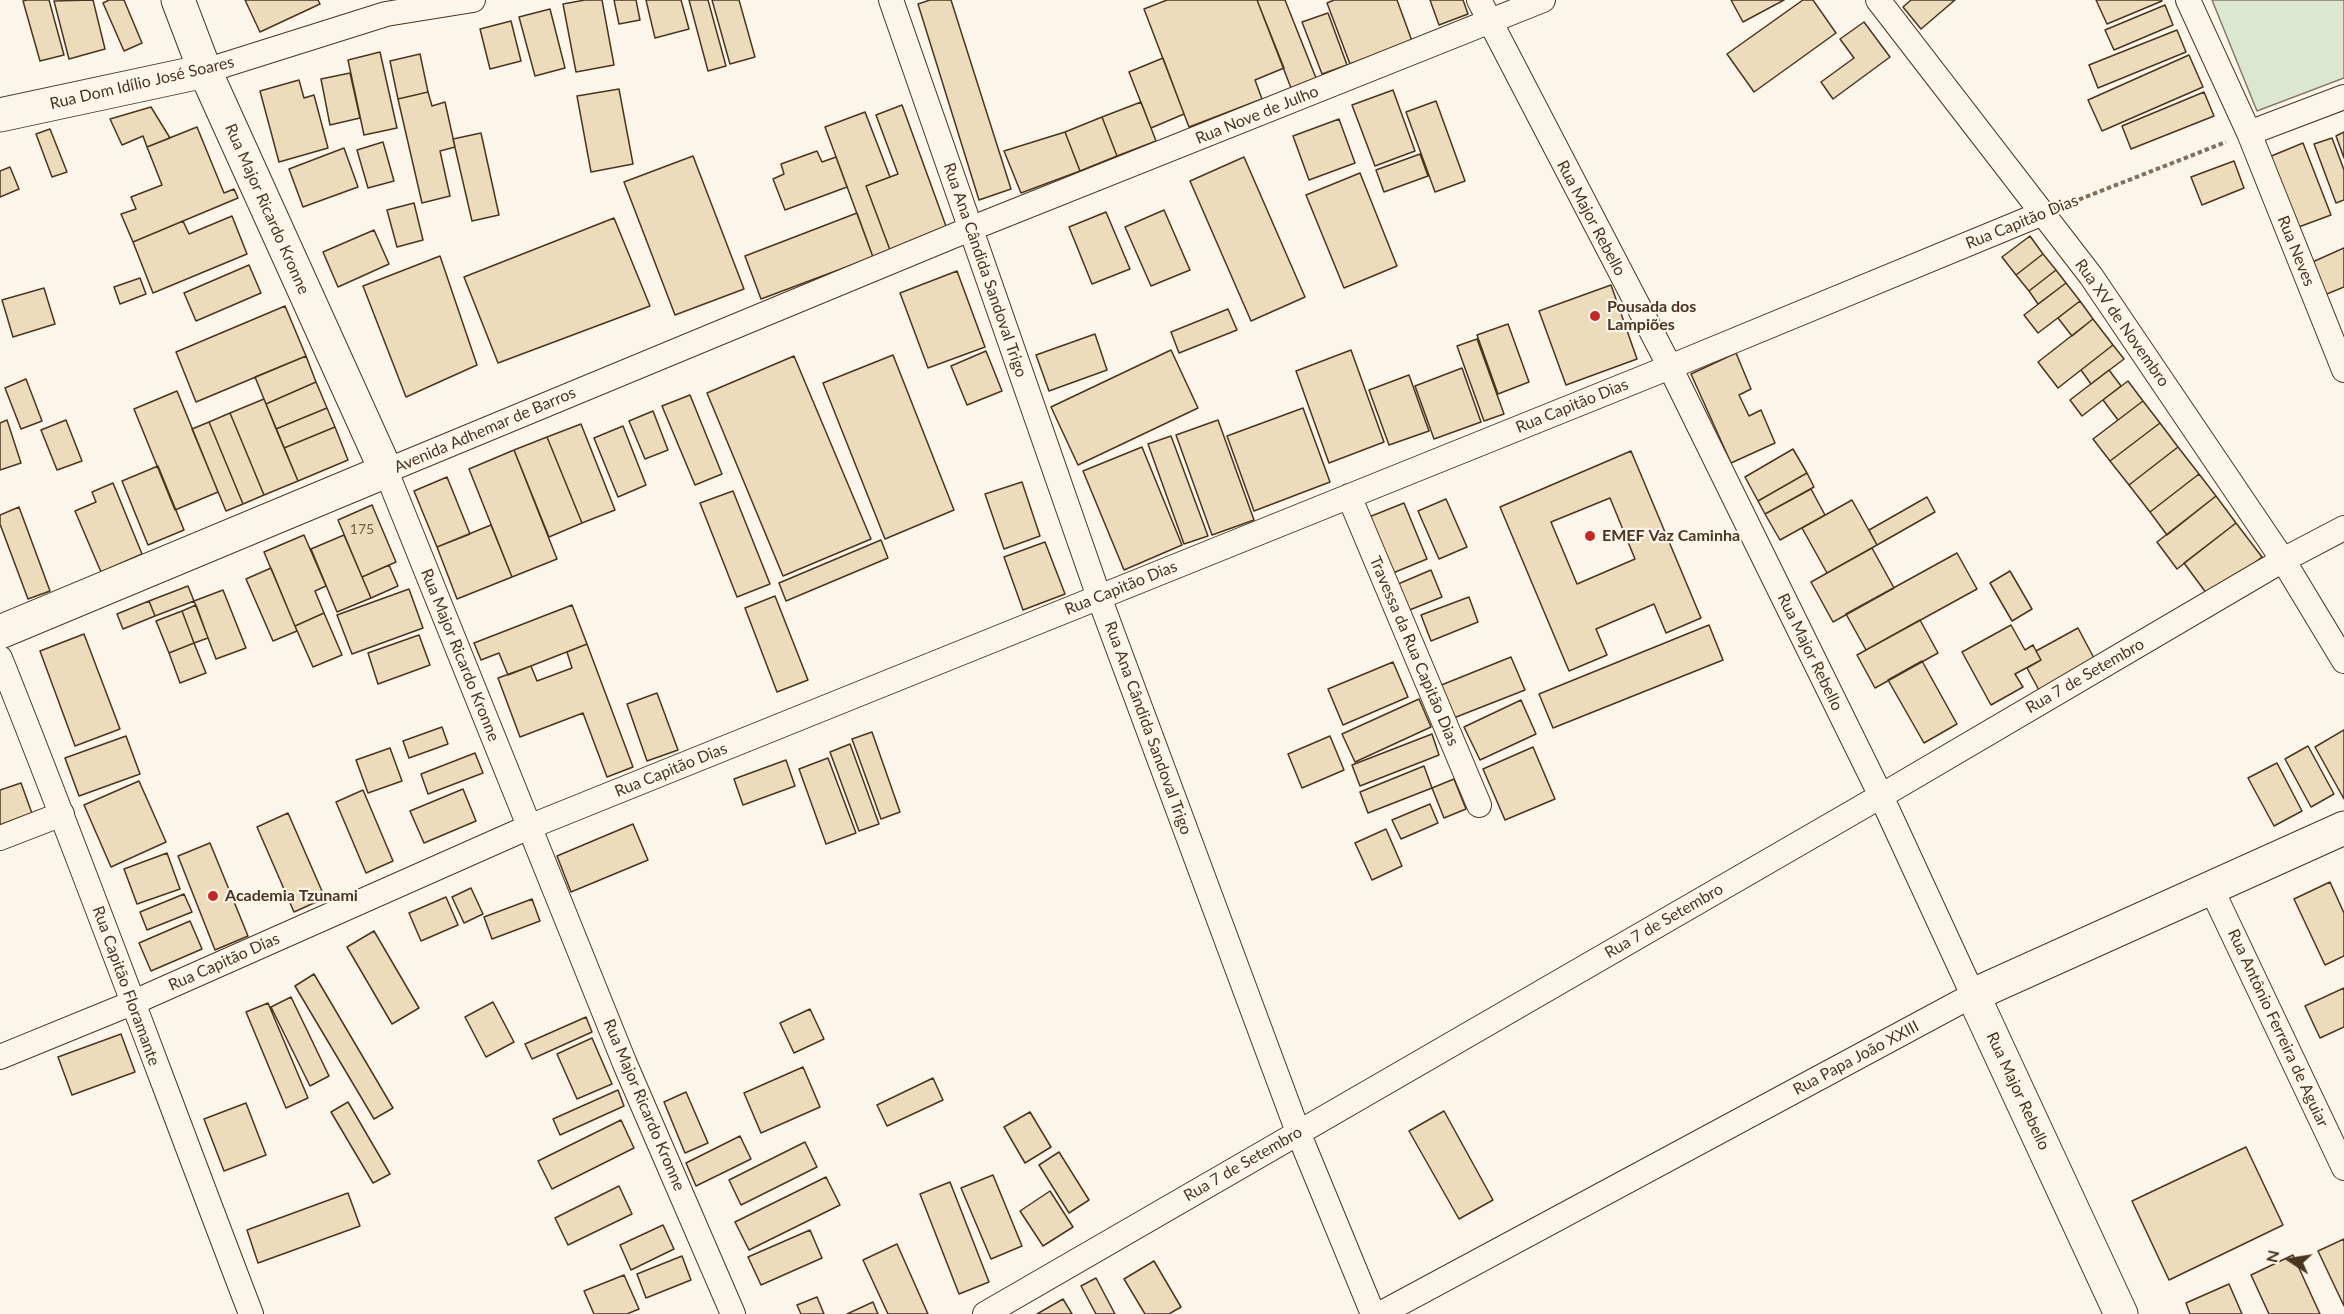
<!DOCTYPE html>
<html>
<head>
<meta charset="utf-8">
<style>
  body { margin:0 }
  #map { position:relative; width:2344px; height:1314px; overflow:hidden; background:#fbf6e9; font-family:Lato,sans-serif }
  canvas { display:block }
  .north { position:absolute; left:2260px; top:1230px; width:60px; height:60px; -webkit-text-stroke:4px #fbf6e9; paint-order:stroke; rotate:282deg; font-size:16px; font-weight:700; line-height:24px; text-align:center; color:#4a3520 }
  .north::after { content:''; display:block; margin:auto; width:21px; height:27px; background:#4a3520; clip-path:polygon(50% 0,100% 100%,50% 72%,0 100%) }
</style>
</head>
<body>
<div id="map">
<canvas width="2344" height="1314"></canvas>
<div class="north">N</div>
</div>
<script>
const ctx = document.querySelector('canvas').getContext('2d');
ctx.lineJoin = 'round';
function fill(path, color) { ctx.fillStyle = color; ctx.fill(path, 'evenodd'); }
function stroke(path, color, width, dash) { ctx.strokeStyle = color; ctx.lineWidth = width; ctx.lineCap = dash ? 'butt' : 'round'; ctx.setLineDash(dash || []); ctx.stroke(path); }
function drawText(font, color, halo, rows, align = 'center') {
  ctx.font = font + ' Lato,sans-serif'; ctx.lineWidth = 4.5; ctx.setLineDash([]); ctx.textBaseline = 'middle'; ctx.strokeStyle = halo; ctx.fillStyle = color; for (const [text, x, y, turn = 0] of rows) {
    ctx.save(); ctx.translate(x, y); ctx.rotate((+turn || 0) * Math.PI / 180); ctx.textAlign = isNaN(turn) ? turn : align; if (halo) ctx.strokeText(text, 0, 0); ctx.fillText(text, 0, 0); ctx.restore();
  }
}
const green = new Path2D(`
  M2212,0H2344V78L2257,111Z`);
fill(green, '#dce7d0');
stroke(green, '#887966', 1.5);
const building = new Path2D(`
  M27,0H49L64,55L40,61L23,1Z
  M93,0L105,49L69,59L54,1Z
  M109,0H124L142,43L124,51L103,3Z
  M245,0H318L320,4L260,32Z
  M585,0H602L614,65L576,72L563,4Z
  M614,0H636L640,20L619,24Z
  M646,0H681L689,29L655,38Z
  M689,0H708L726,66L708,71Z
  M712,0H739L755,57L730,64Z
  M930,0H951L1011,189L979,200L918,4Z
  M1167,0H1257L1284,68L1255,80L1262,99L1189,127L1144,9Z
  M1257,0H1285L1316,78L1291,88Z
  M1334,0H1397L1412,41L1350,64L1327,3Z
  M1430,0H1463L1468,14L1439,25Z
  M1731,0H1784L1743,22Z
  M1803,0H1813L1836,33L1754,92L1727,54Z
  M1911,0H1955L1921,29L1903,7Z
  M2096,0H2161L2162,1L2107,24Z
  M2165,5L2173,25L2114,50L2105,30Z
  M550,9L565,68L535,76L519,17Z
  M1328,13L1347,65L1322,74L1302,22Z
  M511,21L521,61L490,69L480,29Z
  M1864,22L1890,57L1833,99L1821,82L1854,58L1840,39Z
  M2177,30L2186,52L2098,88L2089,65Z
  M380,52L397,128L364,135L348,60Z
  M420,54L428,92L398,99L390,61Z
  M2189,55L2203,87L2102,131L2088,100Z
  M1163,58L1184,114L1151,128L1129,72Z
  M350,73L360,118L330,125L321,79Z
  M299,80L304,98L314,95L328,148L279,162L260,91Z
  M619,89L633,164L591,172L577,96Z
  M1393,90L1415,151L1375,166L1352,105Z
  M428,92L432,106L445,102L455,147L440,151L450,196L422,203L398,99Z
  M2204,92L2214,116L2131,149L2122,126Z
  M1436,101L1465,181L1435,192L1406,112Z
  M1141,102L1156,141L1117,156L1102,117Z
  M902,105L947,229L890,250L866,186L898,174L876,115Z
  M151,107L170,138L147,147L143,136L122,145L110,119Z
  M865,112L890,177L866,186L890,250L873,257L825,127Z
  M1102,117L1117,156L1080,171L1065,132Z
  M1339,119L1355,163L1309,180L1293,136Z
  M197,127L224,193L234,189L238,198L133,242L121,214L136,209L131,197L162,185L147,147Z
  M50,129L67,172L52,177L36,134Z
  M1065,132L1080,171L1021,193L1004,151Z
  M2344,132V158L2336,136Z
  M481,133L499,215L472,221L453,139Z
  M2332,138L2344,170V200L2336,203L2314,144Z
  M383,142L394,181L368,188L357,150Z
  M2303,143L2331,215L2296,228L2269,157Z
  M344,148L358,187L303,207L289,169Z
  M817,151L822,162L836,157L847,187L785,210L773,179L784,174L781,164Z
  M1420,154L1428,176L1384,192L1376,170Z
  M693,156L744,289L675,315L624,182Z
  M1244,157L1305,297L1251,321L1190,181Z
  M2234,161L2244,188L2202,205L2191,177Z
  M10,167L19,189L0,197V171Z
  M1360,173L1397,266L1344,288L1306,195Z
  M414,203L423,240L397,247L387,210Z
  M1164,210L1190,270L1151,286L1125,227Z
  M1106,212L1130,269L1092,284L1069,227Z
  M857,213L873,257L761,299L745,256Z
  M232,216L247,254L153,293L133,242L183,221L189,234Z
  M614,218L650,306L498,363L464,277Z
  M374,230L389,264L338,287L323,252Z
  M2030,236L2043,254L2016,275L2002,257Z
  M2344,248V287L2322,296L2308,264Z
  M2043,254L2056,270L2029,291L2016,275Z
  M440,256L477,365L406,397L363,286Z
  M249,265L261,293L196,321L184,293Z
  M2056,270L2066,283L2038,304L2029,291Z
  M957,271L985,347L928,368L900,293Z
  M140,278L146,294L120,304L114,287Z
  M2066,283L2080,301L2038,333L2024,315Z
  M1611,285L1637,359L1566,385L1539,311Z
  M44,288L55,324L13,337L2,300Z
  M2080,301L2093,319L2072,336L2058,318Z
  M285,306L306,356L196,402L176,352Z
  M1228,309L1237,330L1179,353L1171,332Z
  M2093,319L2113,345L2058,388L2038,362Z
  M1508,324L1529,382L1498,394L1477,335Z
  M1095,334L1107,370L1049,391L1036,355Z
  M1477,339L1504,414L1484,421L1457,346Z
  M2113,345L2124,359L2091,384L2081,370Z
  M1171,350L1198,408L1078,465L1051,407Z
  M1351,350L1384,442L1329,463L1296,371Z
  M986,351L1002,391L967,405L951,366Z
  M1736,353L1751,389L1739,395L1749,416L1761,410L1775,443L1731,463L1691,374Z
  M893,355L954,510L885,539L823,383Z
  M306,356L316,382L266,404L255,377Z
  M794,356L871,539L783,576L707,393Z
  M1462,368L1481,422L1434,439L1415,386Z
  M2109,370L2121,386L2082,416L2070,400Z
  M1409,375L1429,431L1389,445L1369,390Z
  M26,379L42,421L21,429L5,388Z
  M2128,381L2143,401L2118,420L2103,400Z
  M316,382L327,408L276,429L266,404Z
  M177,391L218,492L175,510L134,409Z
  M690,395L722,474L695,485L662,406Z
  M264,399L298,481L264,495L230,413Z
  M2143,401L2160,423L2110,461L2093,439Z
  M327,408L335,427L284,448L276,429Z
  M1303,408L1330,482L1254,511L1227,436Z
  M653,411L668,450L645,459L629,421Z
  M230,413L264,495L243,504L209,422Z
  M7,420L21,463L0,470V423Z
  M66,420L82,461L57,470L41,430Z
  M1218,420L1254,520L1212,535L1176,435Z
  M209,422L243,504L226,511L192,429Z
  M2160,423L2178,447L2129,485L2110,461Z
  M581,424L615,510L582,523L547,437Z
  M623,426L646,485L618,497L594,438Z
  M335,427L348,460L298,481L284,448Z
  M1171,436L1208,536L1184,544L1148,444Z
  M547,437L582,523L549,537L514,450Z
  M1142,447L1182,545L1124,570L1083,471Z
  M2178,447L2199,474L2150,512L2129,485Z
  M1793,449L1807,473L1758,501L1745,477Z
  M514,450L557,559L512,577L469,469Z
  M1631,451L1701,618L1666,633L1654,604L1596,629L1607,655L1569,671L1500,507ZM1610,498L1635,559L1577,584L1551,522Z
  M158,466L184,530L148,545L122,481Z
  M1807,473L1814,487L1765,514L1758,501Z
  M2199,474L2216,496L2167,535L2150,512Z
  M447,477L470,534L437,547L414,491Z
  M1022,482L1040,536L1004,549L985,494Z
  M113,483L142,554L101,572L75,511L96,502L92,492Z
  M1811,489L1825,515L1780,540L1765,514Z
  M733,491L770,584L737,597L700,503Z
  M2216,496L2236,523L2177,569L2157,542Z
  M1927,497L1935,512L1877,545L1869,530Z
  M1446,499L1467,547L1439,559L1418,511Z
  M1852,500L1877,545L1827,573L1802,528Z
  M1404,503L1427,559L1388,575L1364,519Z
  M372,505L396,562L362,577L338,520Z
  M19,507L50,591L28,599L0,524V515Z
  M2236,523L2262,557L2210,598L2184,563Z
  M491,525L512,577L457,599L437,547Z
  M304,535L326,586L315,591L324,613L295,626L264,552Z
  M344,535L371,598L337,612L311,549Z
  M881,540L888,558L786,601L779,583Z
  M1045,542L1065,594L1023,610L1004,557Z
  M1872,548L1894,588L1833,622L1811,582Z
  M1957,553L1977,589L1866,650L1846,614Z
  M389,565L398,586L371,598L362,577Z
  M271,568L297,631L273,641L246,579Z
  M1431,570L1442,597L1402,613L1391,587Z
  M2010,571L2032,609L2012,621L1990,583Z
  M188,586L194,601L155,616L149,601Z
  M409,589L423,628L352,654L337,615Z
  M223,590L246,648L216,659L194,601Z
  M775,596L808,680L777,692L745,608Z
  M1469,597L1478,622L1431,641L1421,615Z
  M149,601L155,616L123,629L117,614Z
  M196,605L208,638L194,643L182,611Z
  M572,605L587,644L508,675L499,653L481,660L474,643Z
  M182,611L194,643L169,653L156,621Z
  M324,613L342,655L313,667L295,626Z
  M1920,620L1938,653L1875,688L1857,655Z
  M1709,625L1723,660L1553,728L1539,694Z
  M2011,625L2025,650L2033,645L2041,660L2015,674L2023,687L1991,705L1962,652Z
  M2078,628L2095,660L2040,692L2027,668L2041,660L2036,651Z
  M84,634L120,729L75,746L40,651Z
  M419,635L430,665L378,684L368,653Z
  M194,643L206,673L180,683L169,653Z
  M587,644L633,767L607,777L583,713L520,737L498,678L531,666L537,681L572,668L567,652Z
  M1511,657L1525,690L1446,721L1434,688Z
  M1922,661L1957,724L1924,743L1888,680Z
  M1393,662L1408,697L1343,725L1328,689Z
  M657,693L678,750L647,761L627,704Z
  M1419,699L1431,727L1355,762L1342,734Z
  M1521,700L1536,734L1480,760L1464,727Z
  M442,727L448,744L409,758L403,741Z
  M2344,730V799L2315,747Z
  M872,732L900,812L881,819L852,739Z
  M1432,734L1439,755L1360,786L1352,765Z
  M126,736L140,774L79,796L65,758Z
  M1330,736L1344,770L1302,788L1288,754Z
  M850,744L879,824L859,831L830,752Z
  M2308,746L2334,794L2311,807L2285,759Z
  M1533,747L1555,799L1505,820L1483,769Z
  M390,748L402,781L368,793L356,760Z
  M475,753L483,773L428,794L421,774Z
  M828,758L856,833L826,844L799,769Z
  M786,760L795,786L743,805L734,779Z
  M2277,763L2302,811L2274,826L2248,778Z
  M1424,766L1432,788L1368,813L1360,792Z
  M1454,779L1466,809L1444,818L1432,788Z
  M139,781L166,842L111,867L84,805Z
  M21,783L34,819L0,831V790Z
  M463,789L476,821L424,843L410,811Z
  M363,790L393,861L366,873L336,802Z
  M1430,804L1438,823L1401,839L1392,820Z
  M288,813L325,898L294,912L257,827Z
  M633,824L648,860L571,892L557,856Z
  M1386,829L1402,866L1372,880L1355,843Z
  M210,843L248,936L215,950L178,856Z
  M167,853L180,889L137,904L124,869Z
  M2330,882L2344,913V956L2325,965L2294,899Z
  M471,888L483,914L464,923L452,897Z
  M184,894L192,912L147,930L140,912Z
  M446,897L458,925L421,941L409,913Z
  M532,899L540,921L492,939L484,917Z
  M190,921L202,949L151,971L139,943Z
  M374,931L419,1008L392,1024L347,947Z
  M314,974L393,1108L374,1119L295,986Z
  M2344,988V1027L2320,1038L2305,1006Z
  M291,997L329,1076L310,1086L271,1007Z
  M493,1002L514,1042L486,1057L465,1017Z
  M268,1003L308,1098L286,1108L246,1012Z
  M810,1009L824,1039L794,1053L780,1023Z
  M586,1017L592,1032L532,1059L525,1044Z
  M121,1034L135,1072L72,1095L58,1057Z
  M592,1038L612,1084L577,1099L557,1054Z
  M803,1067L820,1107L761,1133L744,1093Z
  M933,1078L943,1100L887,1126L877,1105Z
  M618,1090L624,1106L560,1135L553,1119Z
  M686,1092L708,1143L685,1153L664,1102Z
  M348,1102L390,1174L373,1183L331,1112Z
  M246,1103L266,1155L224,1171L204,1119Z
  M1444,1111L1493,1200L1459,1219L1409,1131Z
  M1030,1112L1051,1147L1025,1163L1004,1127Z
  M621,1120L634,1148L552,1189L538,1161Z
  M740,1136L751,1159L696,1186L686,1163Z
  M805,1142L817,1167L741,1205L729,1180Z
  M2246,1147L2283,1225L2169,1280L2132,1201Z
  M1059,1152L1089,1200L1069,1213L1039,1165Z
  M993,1175L1022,1246L991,1259L961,1188Z
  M826,1177L840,1205L749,1250L735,1222Z
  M950,1182L989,1282L959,1294L920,1194Z
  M619,1186L632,1214L568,1245L555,1218Z
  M1050,1191L1073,1227L1043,1246L1020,1211Z
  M348,1193L360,1226L258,1263L247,1230Z
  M663,1225L674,1249L631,1270L620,1245Z
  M810,1230L822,1258L761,1285L748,1257Z
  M2344,1239V1306L2318,1251Z
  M897,1244L928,1314H888L863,1260Z
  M2293,1255L2320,1314H2269L2251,1275Z
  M682,1256L691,1280L646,1298L637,1274Z
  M1154,1261L1181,1307L1169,1314H1145L1124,1279Z
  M624,1275L639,1309L627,1314H594L584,1291Z
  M1096,1278L1115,1314H1096L1081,1286Z
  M2229,1284L2242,1314H2190L2186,1303Z
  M817,1297L824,1314H801L797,1305Z
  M1063,1299L1072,1314H1037Z
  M873,1302L878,1314H847Z`);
fill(building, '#ecdcbc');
stroke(building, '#4a3520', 1.5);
const street = new Path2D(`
  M891,0L1099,597L1298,1132L1373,1314
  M1878,0L2091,276L2283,560L2344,661
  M2188,0L2249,133L2344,370
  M205,71L386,14L473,0
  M2249,133L2344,97
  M1349,496L1479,805
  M0,658C87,875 167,1095 251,1314
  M0,838L62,814
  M2211,888L2344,1168
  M0,1057L132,1003L529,827L1670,367L2043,213
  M733,1314L625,1064L386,471L970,229L1543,0
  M985,1314L1881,796L2283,560L2344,528
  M1380,1314L1973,995L1881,796L1670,367L1479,0`);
const secondary = new Path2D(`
  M0,115L205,71
  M0,632L386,471L205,71L178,0
  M2121,1314L1973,995L2344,828`);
stroke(street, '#4a3520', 26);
stroke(secondary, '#4a3520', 35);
stroke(new Path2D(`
  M2065,205L2226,142`), '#7f6f5c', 4, [4.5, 3]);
stroke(street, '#fbf6e9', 24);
stroke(secondary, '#fbf6e9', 33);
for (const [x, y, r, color] of [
  [1595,316,6,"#c62828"],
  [1590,536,6,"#c62828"],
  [213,896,6,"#c62828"]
]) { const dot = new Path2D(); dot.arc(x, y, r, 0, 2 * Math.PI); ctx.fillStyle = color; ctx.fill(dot); stroke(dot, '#fbf6e9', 2); }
drawText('14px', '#725f47', null, [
  ["175",362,529]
]);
drawText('16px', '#4a3520', '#fbf6e9', [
  ["Rua Dom Idílio José Soares",142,83,-13],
  ["Rua Nove de Julho",1257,115,-22],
  ["Rua Major Ricardo Kronne",267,209,66],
  ["Rua Major Rebello",1591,218,62],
  ["Rua Capitão Dias",2022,222,-22],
  ["Rua Neves",2296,251,68],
  ["Rua Ana Cândida Sandoval Trigo",985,270,71],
  ["Rua XV de Novembro",2122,323,55],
  ["Rua Capitão Dias",1572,406,-22],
  ["Avenida Adhemar de Barros",485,430,-23],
  ["Rua Capitão Dias",1121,588,-22],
  ["Travessa da Rua Capitão Dias",1414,651,67],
  ["Rua Major Rebello",1810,652,64],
  ["Rua Major Ricardo Kronne",460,655,68],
  ["Rua 7 de Setembro",2085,676,-30],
  ["Rua Ana Cândida Sandoval Trigo",1148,728,70],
  ["Rua Capitão Dias",671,770,-22],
  ["Rua 7 de Setembro",1664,921,-30],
  ["Rua Capitão Dias",224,962,-24],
  ["Rua Capitão Floramante",126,986,70],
  ["Rua Antônio Ferreira de Aguiar",2278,1028,65],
  ["Rua Papa João XXIII",1856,1058,-28],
  ["Rua Major Rebello",2018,1091,65],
  ["Rua Major Ricardo Kronne",644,1105,67],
  ["Rua 7 de Setembro",1243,1164,-30]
]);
drawText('bold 16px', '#4a3520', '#fbf6e9', [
  ["Pousada dos",1607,307],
  ["Lampiões",1607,325],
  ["EMEF Vaz Caminha",1602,536],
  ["Academia Tzunami",225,896]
], 'left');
</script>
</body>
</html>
